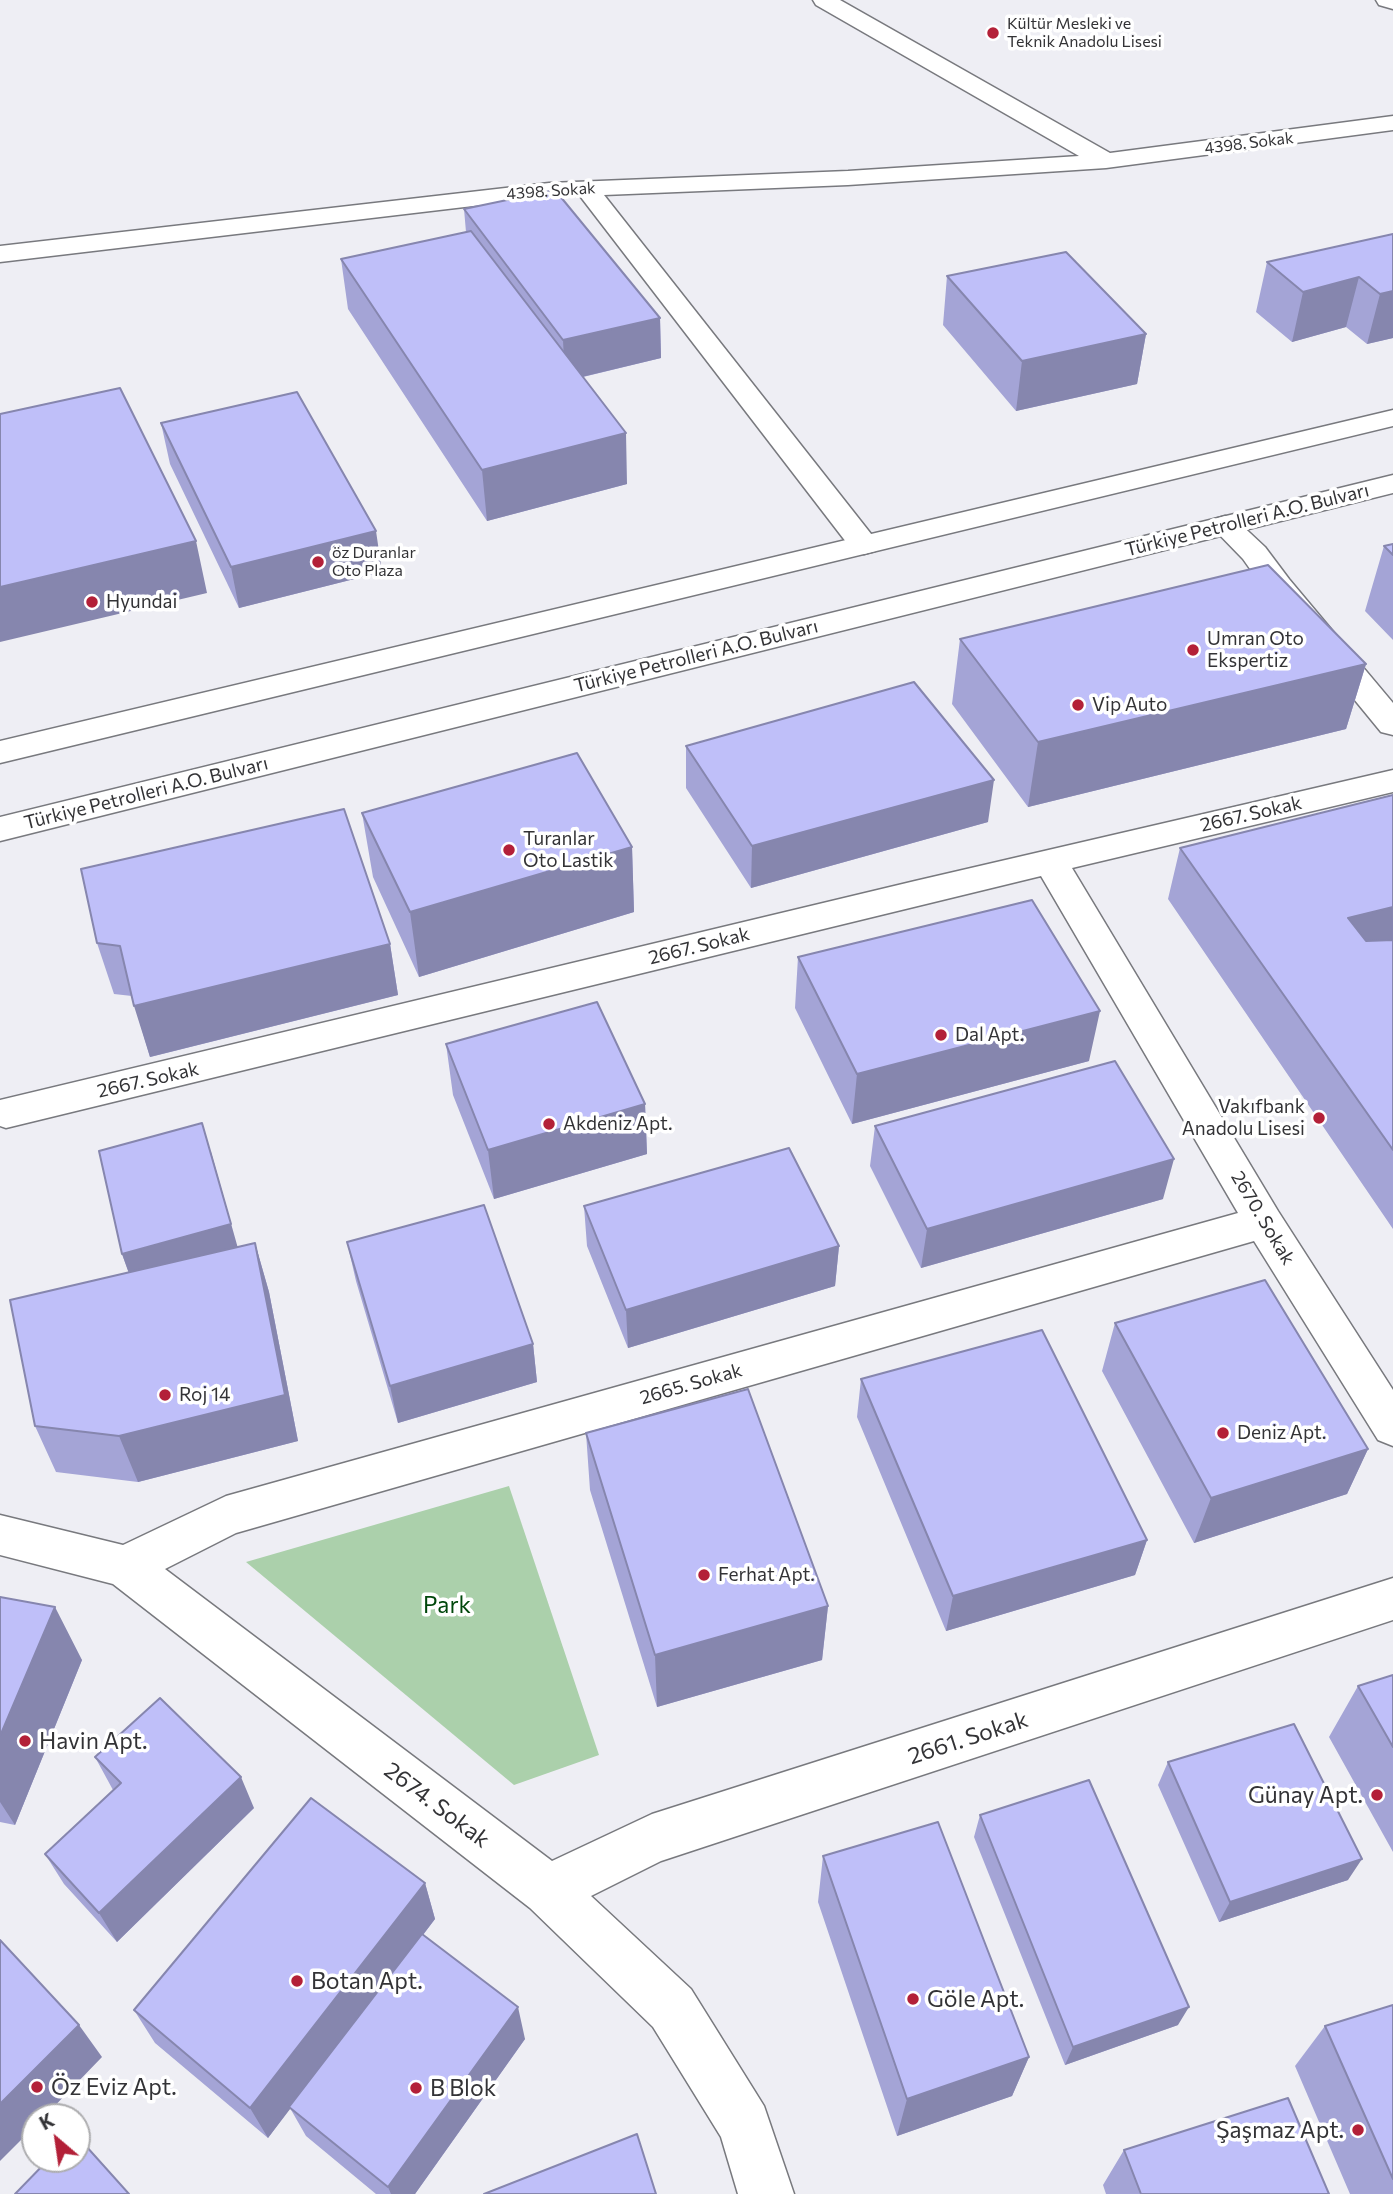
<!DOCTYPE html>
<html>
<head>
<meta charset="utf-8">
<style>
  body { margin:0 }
  #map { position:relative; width:1393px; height:2194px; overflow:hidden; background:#eeeef4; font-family:Commissioner,sans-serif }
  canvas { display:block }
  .north { position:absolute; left:21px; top:2103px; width:70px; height:70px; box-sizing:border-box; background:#fff; border:2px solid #adadaf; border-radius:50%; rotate:331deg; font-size:19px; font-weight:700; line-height:28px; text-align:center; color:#333336 }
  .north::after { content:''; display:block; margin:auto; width:24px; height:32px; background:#b32038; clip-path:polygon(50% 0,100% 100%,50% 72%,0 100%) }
</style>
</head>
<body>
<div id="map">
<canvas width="1393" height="2194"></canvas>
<div class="north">K</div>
</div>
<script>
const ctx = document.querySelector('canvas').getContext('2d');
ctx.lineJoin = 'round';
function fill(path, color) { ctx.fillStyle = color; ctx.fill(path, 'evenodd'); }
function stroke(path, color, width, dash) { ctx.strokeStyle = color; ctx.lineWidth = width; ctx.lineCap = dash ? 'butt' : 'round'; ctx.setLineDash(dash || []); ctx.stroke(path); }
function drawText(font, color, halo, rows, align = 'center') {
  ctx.font = font + ' Commissioner,sans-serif'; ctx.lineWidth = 7; ctx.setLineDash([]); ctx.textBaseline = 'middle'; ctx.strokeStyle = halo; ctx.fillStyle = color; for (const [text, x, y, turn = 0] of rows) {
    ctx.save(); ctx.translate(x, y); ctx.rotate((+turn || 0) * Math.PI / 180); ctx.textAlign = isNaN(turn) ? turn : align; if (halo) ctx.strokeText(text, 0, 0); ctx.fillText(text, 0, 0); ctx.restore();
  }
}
fill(new Path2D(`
  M509,1486L599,1755L514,1785L246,1562Z`), '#abd0ab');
const minor = new Path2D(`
  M813,0H840L1110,153L1393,116V130L1106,168L848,185L604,195L875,539L879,545L875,551L864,554L853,551L580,196L549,197L0,262V246L549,183L848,171L1079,156L816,5Z
  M1376,0H1393V9L1379,5Z
  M1225,516L1235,519L1265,547L1289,579L1393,703V735L1381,732L1267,593L1243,559L1210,525L1215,519Z
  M1393,770V792L1072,868L1278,1211L1393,1390V1446L1378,1440L1254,1241L236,1533L165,1569L552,1861L652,1814L1393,1578V1620L661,1861L591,1896L691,1989L764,2106L794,2194H738L721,2137L653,2027L530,1908L113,1584L0,1555V1515L123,1545L226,1496L1238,1213L1041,876L6,1128L0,1126V1100L915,881Z`);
const trunk = new Path2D(`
  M1393,410V426L0,763V741Z
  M1393,475V493L0,841V817Z`);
stroke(minor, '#78797e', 3);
stroke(trunk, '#78797e', 3);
fill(minor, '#fff');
fill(trunk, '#fff');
fill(new Path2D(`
  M464,209L660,318L661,358L583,377L627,484L487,521L348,309L341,259L466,232Z
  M1393,234V338L1367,344L1346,327L1292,342L1256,312L1267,262Z
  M947,276L1146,334L1137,384L1016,411L943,325Z
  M161,423L382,572L239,608L170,464Z
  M1393,544V640L1365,611L1384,546Z
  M960,639L1366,664L1346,729L1028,807L952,704Z
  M686,746L988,822L751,888L686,788Z
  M1393,795V1229L1168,899L1180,848Z
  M362,813L632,847L634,912L419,977L373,877Z
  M97,943L390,944L398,995L150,1057L132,996L114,994Z
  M798,957L1089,1061L852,1124L795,1008Z
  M446,1044L645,1104L647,1154L494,1199L453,1095Z
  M875,1126L1163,1199L921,1268L870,1166Z
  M584,1206L839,1246L835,1286L628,1348L587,1246Z
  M347,1242L533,1344L537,1382L398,1423L356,1281Z
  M255,1243L269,1292L298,1441L138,1482L56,1472L35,1426L129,1273L122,1254L237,1248Z
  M1115,1323L1368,1449L1347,1494L1194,1543L1102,1371Z
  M861,1379L1147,1540L1135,1575L946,1631L857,1417Z
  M586,1433L828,1606L822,1660L657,1707L590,1490Z
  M0,1597L82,1660L15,1825L0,1822Z
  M1393,1675V1852L1329,1737L1358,1686Z
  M95,1757L254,1808L117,1942L64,1884L45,1854L113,1790Z
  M1168,1762L1348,1880L1219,1922L1158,1785Z
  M980,1815L1178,2025L1065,2065L974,1837Z
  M823,1856L1029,2057L1012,2096L897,2136L818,1902Z
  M425,1883L435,1919L423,1935L525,2039L415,2194H376L306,2136L290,2108L268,2138L155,2043L134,2010Z
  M1393,2005V2194H1350L1295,2066L1325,2026Z
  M1124,2150L1329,2194H1106L1103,2185Z`), '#a4a4d6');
fill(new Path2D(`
  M1359,277L1346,327L1292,342L1303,292Z
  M1393,291V338L1367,344L1380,294Z
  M660,318L661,358L565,381L563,340Z
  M1146,334L1137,384L1016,411L1022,361Z
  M626,433L627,484L487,521L482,470Z
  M376,531L382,572L239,608L231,567Z
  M196,541L207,593L0,642V587Z
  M1366,664L1346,729L1028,807L1038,742Z
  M994,780L988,822L751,888L752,846Z
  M632,847L634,912L419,977L410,912Z
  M1393,907V953L1331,969L1348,918Z
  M390,944L398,995L150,1057L134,1006Z
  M1100,1011L1089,1061L852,1124L857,1074Z
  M645,1104L647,1154L494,1199L488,1150Z
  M211,1152L239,1252L132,1282L122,1254Z
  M1174,1159L1163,1199L921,1268L927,1229Z
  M255,1243L269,1292L298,1441L138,1482L119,1436Z
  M839,1246L835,1286L628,1348L626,1310Z
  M533,1344L537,1382L398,1423L390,1386Z
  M1368,1449L1347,1494L1194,1543L1211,1498Z
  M1147,1540L1135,1575L946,1631L953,1596Z
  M828,1606L822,1660L657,1707L655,1655Z
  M55,1607L82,1660L15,1825L0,1802V1736Z
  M241,1777L254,1808L117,1942L99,1913Z
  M1362,1859L1348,1880L1219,1922L1230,1902Z
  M425,1883L435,1919L268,2138L250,2108Z
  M518,2007L525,2039L415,2194H391L388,2187Z
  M1189,2007L1178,2025L1065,2065L1073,2047Z
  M79,2025L102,2057L44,2117H35V2126L0,2161V2104Z
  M1029,2057L1012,2096L897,2136L907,2099Z`), '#8686ae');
const building = new Path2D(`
  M555,190L660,318L563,340L464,209Z
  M471,231L626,433L482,470L341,259Z
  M1393,234V291L1380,294L1359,277L1303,292L1267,262Z
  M1066,252L1146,334L1022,361L947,276Z
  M120,388L196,541L0,587V414Z
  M297,392L376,531L231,567L161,423Z
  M1393,544V555L1384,546Z
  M1268,565L1366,664L1038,742L960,639Z
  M914,682L994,780L752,846L686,746Z
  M577,753L632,847L410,912L362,813Z
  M1393,795V907L1348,918L1366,941L1393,940V1150L1180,848Z
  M344,809L390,944L134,1006L120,946L97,943L81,869Z
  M1032,900L1100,1011L857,1074L798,957Z
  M597,1002L645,1104L488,1150L446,1044Z
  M1115,1061L1174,1159L927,1229L875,1126Z
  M202,1123L231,1224L122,1254L99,1151Z
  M789,1148L839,1246L626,1310L584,1206Z
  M484,1205L533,1344L390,1386L347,1242Z
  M255,1243L285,1395L119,1436L35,1426L10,1300Z
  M1265,1280L1368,1449L1211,1498L1115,1323Z
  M1042,1330L1147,1540L953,1596L861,1379Z
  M748,1389L828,1606L655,1655L586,1433Z
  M0,1597L55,1607L0,1736Z
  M1393,1675V1747L1358,1686Z
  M160,1698L241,1777L99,1913L45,1854L121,1783L95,1757Z
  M1294,1724L1362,1859L1230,1902L1168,1762Z
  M1089,1780L1189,2007L1073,2047L980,1815Z
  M311,1798L425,1883L250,2108L134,2010Z
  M938,1822L1029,2057L907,2099L823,1856Z
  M422,1934L518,2007L388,2187L289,2107Z
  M0,1940L79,2025L0,2104Z
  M1393,2005V2179L1325,2026Z
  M1288,2098L1329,2194H1141L1124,2150Z
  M637,2134L656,2194H484Z
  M77,2136L129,2194H15L49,2159H77Z`);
fill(building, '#bfbff9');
stroke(building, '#8686ae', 2);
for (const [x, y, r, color] of [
  [993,33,7,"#b32038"],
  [318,562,7,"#b32038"],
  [92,602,7,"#b32038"],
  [1193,650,7,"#b32038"],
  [1078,705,7,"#b32038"],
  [509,850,7,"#b32038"],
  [941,1035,7,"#b32038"],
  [1319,1118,7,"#b32038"],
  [549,1124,7,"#b32038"],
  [165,1395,7,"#b32038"],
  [1223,1433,7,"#b32038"],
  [704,1575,7,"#b32038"],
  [25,1741,7,"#b32038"],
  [1377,1795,7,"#b32038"],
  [297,1981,7,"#b32038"],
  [913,1999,7,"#b32038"],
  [37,2087,7,"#b32038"],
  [416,2088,7,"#b32038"],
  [1358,2130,7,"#b32038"]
]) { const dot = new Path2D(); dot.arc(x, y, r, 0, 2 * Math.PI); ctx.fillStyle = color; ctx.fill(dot); stroke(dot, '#fff', 2.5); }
drawText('16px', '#333336', '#fff', [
  ["Kültür Mesleki ve",1007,24],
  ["Teknik Anadolu Lisesi",1007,42],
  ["öz Duranlar",332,553],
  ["Oto Plaza",332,571]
], 'left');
drawText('16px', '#333336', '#fff', [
  ["4398. Sokak",1249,143,-7],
  ["4398. Sokak",551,191,-4]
]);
drawText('19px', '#333336', '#fff', [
  ["Türkiye Petrolleri A.O. Bulvarı",1247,520,-14],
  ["Türkiye Petrolleri A.O. Bulvarı",696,656,-14],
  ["Türkiye Petrolleri A.O. Bulvarı",146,793,-14],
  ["2667. Sokak",1251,814,-13],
  ["2667. Sokak",699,946,-14],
  ["2667. Sokak",148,1080,-13],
  ["2670. Sokak",1263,1218,59],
  ["2665. Sokak",691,1384,-16]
]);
drawText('19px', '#333336', '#fff', [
  ["Hyundai",106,602],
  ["Umran Oto",1207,639],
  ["Ekspertiz",1207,661],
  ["Vip Auto",1092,705],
  ["Turanlar",523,839],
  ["Oto Lastik",523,861],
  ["Dal Apt.",955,1035],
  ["Vakıfbank",1305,1107,"right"],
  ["Anadolu Lisesi",1305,1129,"right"],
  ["Akdeniz Apt.",563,1124],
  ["Roj 14",179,1395],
  ["Deniz Apt.",1237,1433],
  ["Ferhat Apt.",718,1575]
], 'left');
drawText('23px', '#00470b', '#fff', [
  ["Park",447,1605]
]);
drawText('23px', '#333336', '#fff', [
  ["2661. Sokak",968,1738,-18],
  ["2674. Sokak",437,1805,37]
]);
drawText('23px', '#333336', '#fff', [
  ["Havin Apt.",39,1741],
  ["Günay Apt.",1363,1795,"right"],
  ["Botan Apt.",311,1981],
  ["Göle Apt.",927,1999],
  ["Öz Eviz Apt.",51,2087],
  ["B Blok",430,2088],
  ["Şaşmaz Apt.",1344,2130,"right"]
], 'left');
</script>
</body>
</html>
